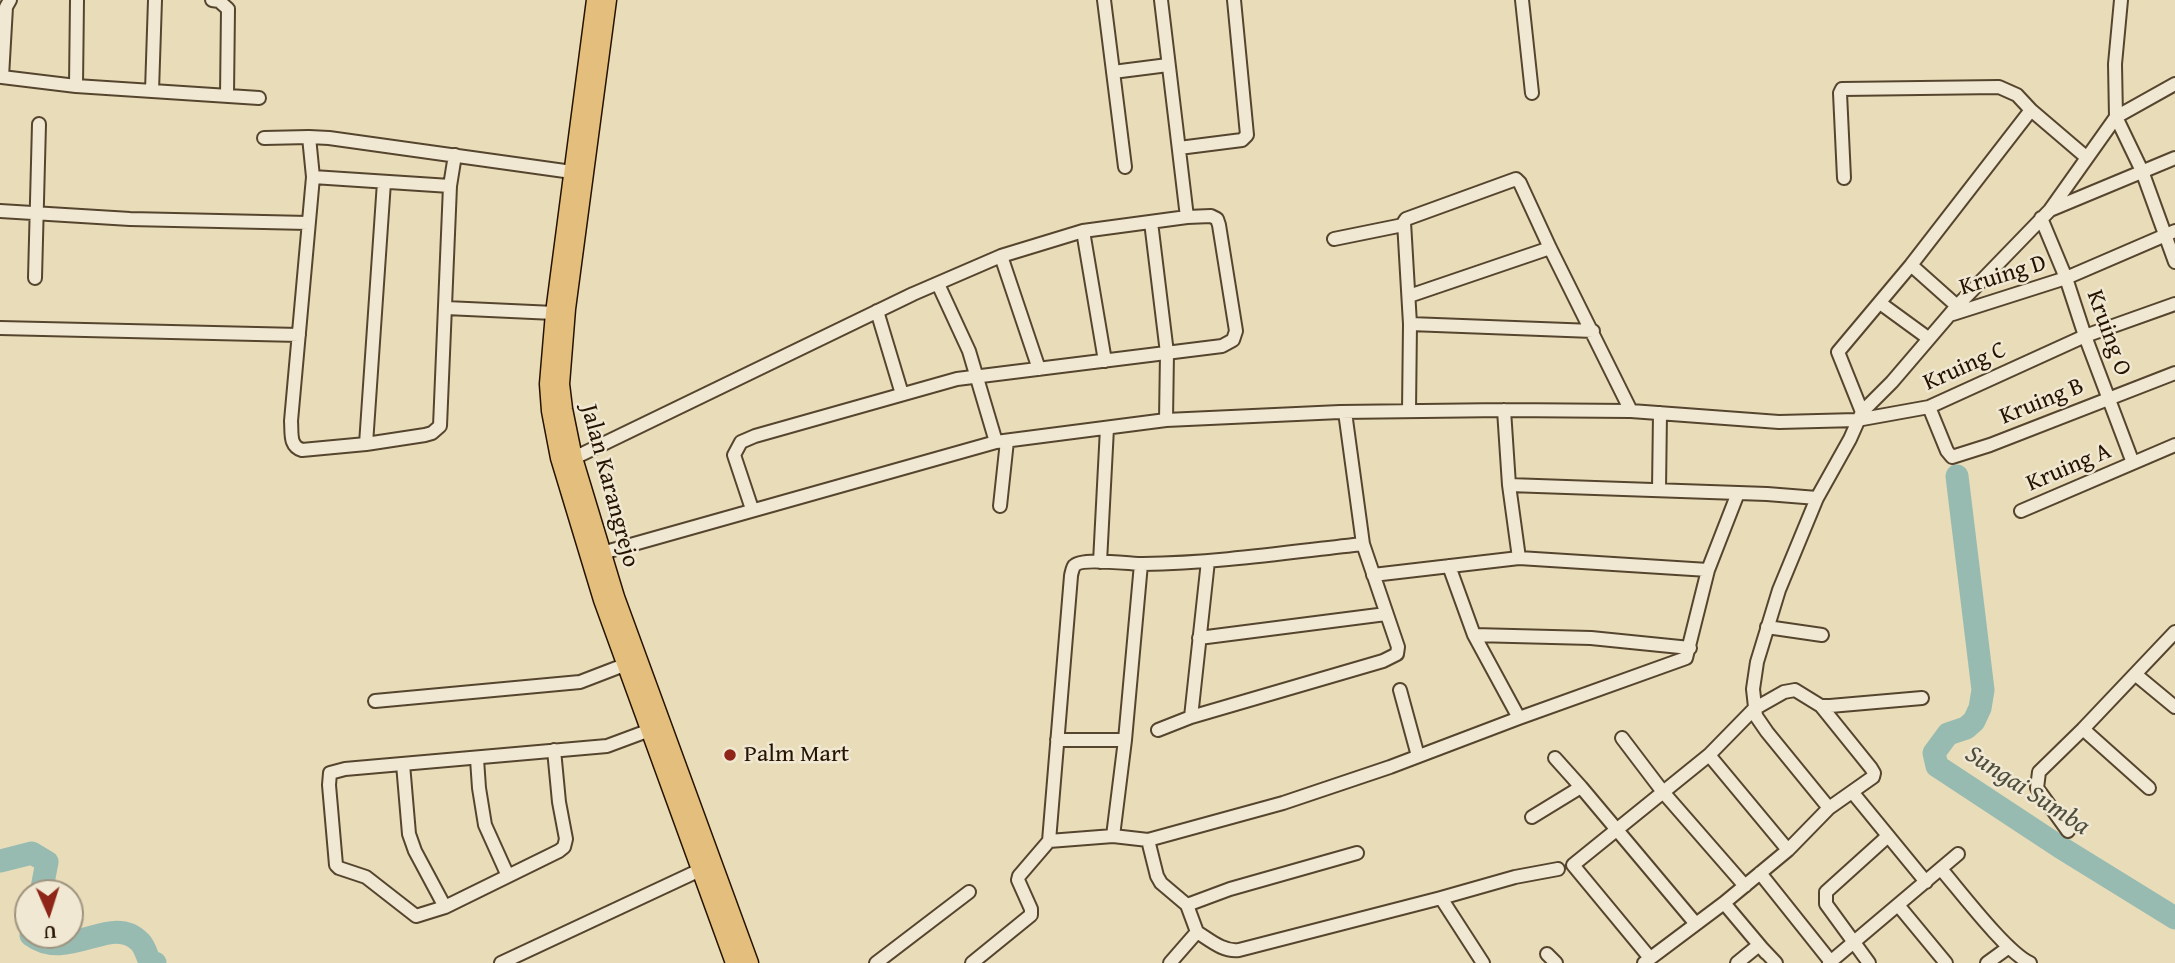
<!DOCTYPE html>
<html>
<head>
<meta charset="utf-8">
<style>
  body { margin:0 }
  #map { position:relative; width:2175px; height:963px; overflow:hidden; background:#e8dcb9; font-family:"Gentium Book Plus",serif }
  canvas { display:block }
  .north { position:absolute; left:14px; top:879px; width:70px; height:70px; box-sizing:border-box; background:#f0e8d2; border:2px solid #9f937e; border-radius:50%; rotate:177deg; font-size:19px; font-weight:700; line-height:28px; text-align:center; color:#251300 }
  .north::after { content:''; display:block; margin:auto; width:24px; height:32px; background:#8f2418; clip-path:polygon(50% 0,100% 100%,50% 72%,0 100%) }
</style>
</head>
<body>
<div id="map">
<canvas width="2175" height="963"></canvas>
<div class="north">U</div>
</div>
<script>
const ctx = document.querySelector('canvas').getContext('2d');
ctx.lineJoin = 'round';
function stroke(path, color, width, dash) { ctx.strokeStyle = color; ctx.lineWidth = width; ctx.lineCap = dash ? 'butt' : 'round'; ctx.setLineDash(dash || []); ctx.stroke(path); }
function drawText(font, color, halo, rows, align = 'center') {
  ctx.font = font + ' "Gentium Book Plus",serif'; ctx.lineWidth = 5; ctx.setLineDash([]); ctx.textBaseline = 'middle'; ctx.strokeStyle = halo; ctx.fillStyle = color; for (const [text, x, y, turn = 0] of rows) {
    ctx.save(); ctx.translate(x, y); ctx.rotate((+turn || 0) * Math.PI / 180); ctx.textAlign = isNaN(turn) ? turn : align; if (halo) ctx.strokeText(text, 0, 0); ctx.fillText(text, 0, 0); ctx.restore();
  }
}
stroke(new Path2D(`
  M1957,476L1983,690L1980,708L1974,721L1966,728L1948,734L1934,753L1937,766L2060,847L2175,918
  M0,861L32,853L47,862L41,893
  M31,935C68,963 112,912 140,942C145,947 147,956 150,962L155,963`), '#97bbb1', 23);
const minor = new Path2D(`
  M10,0L6,7L2,77L76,86L259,98
  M212,0L219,1L228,9L227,95
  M1104,0L1125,167
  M1522,0L1532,93
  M2121,0L2115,64L2116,117L2142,171L2175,262
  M1113,72L1168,65
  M76,86L77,0
  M152,91L155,0
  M309,137L329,138L572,172
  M264,138L309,137L313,177L291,421C292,433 289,446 302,450L366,444L425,435L432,433L440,426L450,186L455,155
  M1179,148L1242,140L1247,135L1234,0
  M313,177L450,186
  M1844,178L1840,93L1842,89L1999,87L2017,95L2031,110
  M2050,210L2175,158
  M0,211L130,219L308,223
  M2041,218L2066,278L2085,336L2133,463
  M1151,222L1167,353L1166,420
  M1083,231L1105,361
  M1334,239L1403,225
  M1001,256L1039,369
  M1911,265L1957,306
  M35,278L39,124
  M938,284L969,351L996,442
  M1409,296L1550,248
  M1880,303L1928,338
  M446,308L554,313
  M877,311L902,394
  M1953,314L2066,278L2175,231
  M1410,324L1593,331
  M0,328L299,335
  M1929,407L1947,451L1952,457L1990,445L2175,373
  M1504,410L1509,485L1519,558
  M1409,411L1410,324L1404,222L1406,219L1516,179L1520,183L1550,248L1631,411
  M1862,412L1838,352L1911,265L2031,110L2086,157
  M366,444L384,182
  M574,458L913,294L1001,256L1083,231L1187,217
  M1509,485L1767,494L1817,498
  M1659,490L1660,413
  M1000,506L1007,441
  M752,509L734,455L741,442L755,436L957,379L1222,346L1233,340L1236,331L1219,225L1217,219L1211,216L1187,217L1161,0
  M2021,511L2175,445
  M602,553L996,442L1166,420L1340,412L1504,410L1631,411L1779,422L1857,420L1929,407L2085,336L2175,304
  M1100,562L1107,428
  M1449,566L1474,635L1519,718
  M1373,575L1519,558L1708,570
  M1767,627L1822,635
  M1474,635L1591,638L1690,648
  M1199,638L1386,614
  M2135,674L2175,707
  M1400,690L1418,756
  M375,701L580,682L632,662
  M1191,717L1208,561
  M2083,729L2149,788
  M1158,730L1191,717L1383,661L1397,654L1398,647L1363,544L1345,412
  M1622,738L1663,792L1745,886
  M1057,740H1125
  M554,750L559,802L566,839L564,847L559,851L445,907L416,916L366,877L339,868L336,865L329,785L330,773L345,769L607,746L650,730
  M1709,755L1788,850
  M1555,758L1581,787
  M477,759L479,788L485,825L508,876
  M403,764L409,834L415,851L445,907
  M1853,793L1926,882
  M1829,808L1767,732L1756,716L1753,689L1757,662L1779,590L1817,498L1850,439L1862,412L1892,382L1957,306L2050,210L2116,117L2175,84
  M1532,817L1581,787L1696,924
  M2068,831L2037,788L2039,772L2083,729L2175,632
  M1113,836L1125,740L1141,564
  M1148,840L1283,803L1390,767L1519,718L1686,658L1708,570L1738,493
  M1049,841L1113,836L1148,840L1157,876L1161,883L1187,905L1197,932L1170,963
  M1941,869C1960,891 2006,952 2030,963
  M1760,873L1831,962
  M1441,898L1483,963
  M1724,903L1766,953
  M1187,905L1230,889L1357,853
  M1898,905L1946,963
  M1197,932C1210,940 1223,952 1239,950L1441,898L1515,877L1558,869
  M1547,954L1556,963
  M1650,958L1573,865L1709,755L1754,709L1784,692L1795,690L1821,706H1830L1922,698
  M501,963L700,870
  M876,963L969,892
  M972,963L1031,915V909L1018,880L1019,876L1049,841L1071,576C1071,575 1073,567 1074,566C1081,557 1131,564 1143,564C1217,563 1290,552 1363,544
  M1644,963L1724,903L1788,850L1829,808L1873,777L1874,773L1871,768L1821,706
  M1737,963L1759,945L1776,963
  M1829,963L1958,854
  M1869,963L1826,904V892L1888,836
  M1987,963L2009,947`);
const major = new Path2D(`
  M595,0L554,313L548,384L550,411L559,458L602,600L734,963
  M608,0L567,309L561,384L564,409L574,458L616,597L750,963`);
stroke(minor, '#56452e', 16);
stroke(major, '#251300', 19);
stroke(minor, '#f0e8d2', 12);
stroke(major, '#e4be7c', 16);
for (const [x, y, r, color] of [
  [730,755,7,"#8f2418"]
]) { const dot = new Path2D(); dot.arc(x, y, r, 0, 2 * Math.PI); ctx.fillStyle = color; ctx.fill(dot); stroke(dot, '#f0e8d2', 2.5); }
drawText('24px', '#251300', '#f0e8d2', [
  ["Kruing D",2003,276,-17],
  ["Kruing O",2108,333,70],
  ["Kruing C",1965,367,-24],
  ["Kruing B",2042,402,-22],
  ["Kruing A",2069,468,-23],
  ["Jalan Karangrejo",609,486,75]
]);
drawText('24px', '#251300', '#f0e8d2', [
  ["Palm Mart",744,755]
], 'left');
drawText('italic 26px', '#4d4e3e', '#f0e8d2', [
  ["Sungai Sumba",2027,791,33]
]);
</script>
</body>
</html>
